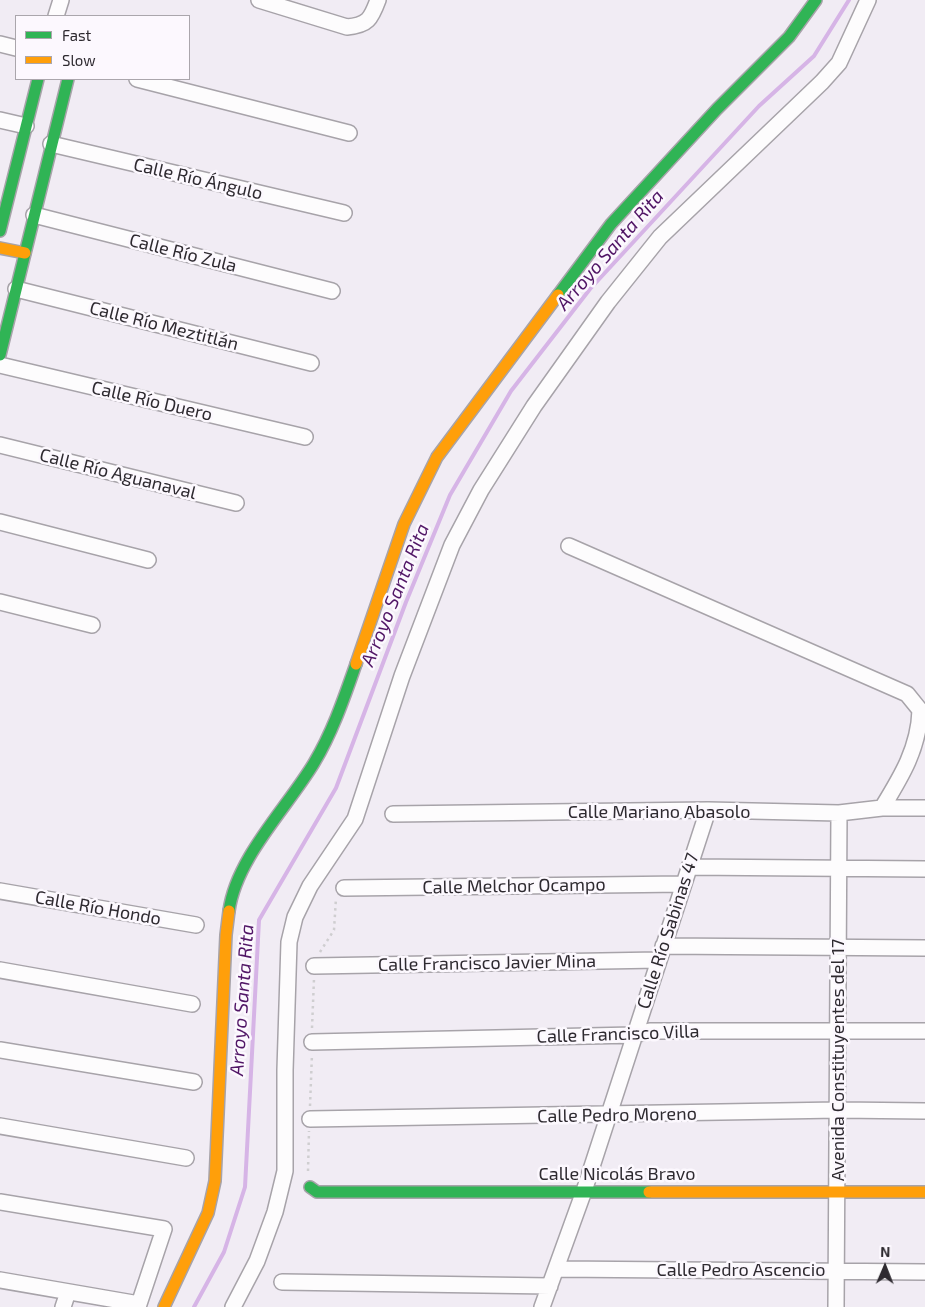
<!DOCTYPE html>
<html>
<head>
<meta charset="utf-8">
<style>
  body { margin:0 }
  #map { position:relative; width:925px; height:1307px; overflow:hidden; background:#f1ecf4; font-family:"Exo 2",sans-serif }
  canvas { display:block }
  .legend { position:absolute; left:15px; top:15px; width:175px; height:65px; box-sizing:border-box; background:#fcf8fe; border:1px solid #aaa6ac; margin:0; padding:6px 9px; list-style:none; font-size:15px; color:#2e2a30 }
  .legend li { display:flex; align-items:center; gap:10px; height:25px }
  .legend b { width:25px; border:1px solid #aaa6ac }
  .north { position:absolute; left:860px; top:1242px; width:50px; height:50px; -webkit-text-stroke:4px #fcf8fe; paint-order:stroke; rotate:1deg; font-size:14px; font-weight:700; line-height:20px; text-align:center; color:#2e2a30 }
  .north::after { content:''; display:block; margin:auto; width:18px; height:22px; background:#2e2a30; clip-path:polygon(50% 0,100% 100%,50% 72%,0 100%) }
</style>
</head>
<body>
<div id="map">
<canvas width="925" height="1307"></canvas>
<ul class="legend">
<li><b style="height:6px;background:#30b455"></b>Fast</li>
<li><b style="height:6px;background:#ff9f0a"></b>Slow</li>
</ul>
<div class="north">N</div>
</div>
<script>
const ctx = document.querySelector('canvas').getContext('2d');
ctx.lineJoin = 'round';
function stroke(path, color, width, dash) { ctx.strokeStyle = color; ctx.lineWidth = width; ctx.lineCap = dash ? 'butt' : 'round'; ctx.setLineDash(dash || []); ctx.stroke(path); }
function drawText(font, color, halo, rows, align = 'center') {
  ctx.font = font + ' "Exo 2",sans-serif'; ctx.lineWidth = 5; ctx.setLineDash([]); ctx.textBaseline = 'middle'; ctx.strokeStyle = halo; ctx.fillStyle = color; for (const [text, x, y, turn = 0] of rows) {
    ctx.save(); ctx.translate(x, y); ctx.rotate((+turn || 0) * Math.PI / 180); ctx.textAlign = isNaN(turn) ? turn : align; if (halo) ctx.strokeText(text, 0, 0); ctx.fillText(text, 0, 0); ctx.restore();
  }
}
stroke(new Path2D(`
  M194,1307L224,1252L245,1187L259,920L336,788L406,602L450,495L511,391L590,289L759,106L814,56L849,0`), '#d6b4e6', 4);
const street = new Path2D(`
  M259,0L347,27C368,25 371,19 378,0
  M56,16L61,0
  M0,44L16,48
  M137,79L349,133
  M0,120L26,126
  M51,144L344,213
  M34,215L332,291
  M16,289L311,363
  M0,365L305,437
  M0,445L236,503
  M0,522L148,560
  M569,546L907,694L920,710C919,748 901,777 882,808
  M0,602L92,625
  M393,814L708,810L839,813L882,808H925
  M689,867L925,869
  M344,888L684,884
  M0,891L196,925
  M663,946L925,948
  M314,966L659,960
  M0,970L192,1004
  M312,1042L634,1035L650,1031H925
  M0,1050L194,1082
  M310,1119L838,1110L925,1111
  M0,1126L186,1158
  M0,1202L164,1229L138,1307
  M556,1269L925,1272
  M0,1280L139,1304
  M282,1282L550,1286
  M63,1307L68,1292
  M233,1307L257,1261L275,1212L285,1171V1070L289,942L295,917L310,886L355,819L402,676L452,545L481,490L534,406L608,302L660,237L822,82L839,63L868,0
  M542,1307L584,1191L708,810
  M836,1307L839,813`);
const fast = new Path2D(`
  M0,231L38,79
  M558,295L611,224L717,109L789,37L816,0
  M0,355L68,79
  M229,911C236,858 287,808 314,763C333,731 344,698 356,664
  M310,1187L317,1192H649`);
const slow = new Path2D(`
  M0,248L25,253
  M356,664L404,524L437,457L558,295
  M649,1192H925
  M164,1307L208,1213L215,1181L226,935L229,911`);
stroke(street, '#a7a3a9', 18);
stroke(fast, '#a7a3a9', 14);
stroke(slow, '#a7a3a9', 14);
stroke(new Path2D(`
  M320,952L334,930L336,898
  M312,1028L314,979
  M310,1106L312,1054
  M308,1171L309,1131`), '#cfced0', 2.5, [2.5, 4]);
stroke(street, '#fdfcfd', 15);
stroke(fast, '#30b455', 11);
stroke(slow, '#ff9f0a', 11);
drawText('18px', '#2e2a30', '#fcf8fe', [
  ["Calle Río Ángulo",198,179,13],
  ["Calle Río Zula",183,253,14],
  ["Calle Río Meztitlán",164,326,14],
  ["Calle Río Duero",152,401,13],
  ["Calle Río Aguanaval",118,474,14],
  ["Calle Mariano Abasolo",659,812],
  ["Calle Melchor Ocampo",514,886,-1],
  ["Calle Río Hondo",98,908,10],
  ["Calle Río Sabinas 47",668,931,-72],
  ["Calle Francisco Javier Mina",487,963,-1],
  ["Calle Francisco Villa",618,1034,-2],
  ["Avenida Constituyentes del 17",838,1060,-90],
  ["Calle Pedro Moreno",617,1115,-1],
  ["Calle Nicolás Bravo",617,1174],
  ["Calle Pedro Ascencio",741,1270]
]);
drawText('italic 19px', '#511666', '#fcf8fe', [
  ["Arroyo Santa Rita",610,250,-49],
  ["Arroyo Santa Rita",395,595,-68],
  ["Arroyo Santa Rita",242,1000,-86]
]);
</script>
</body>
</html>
